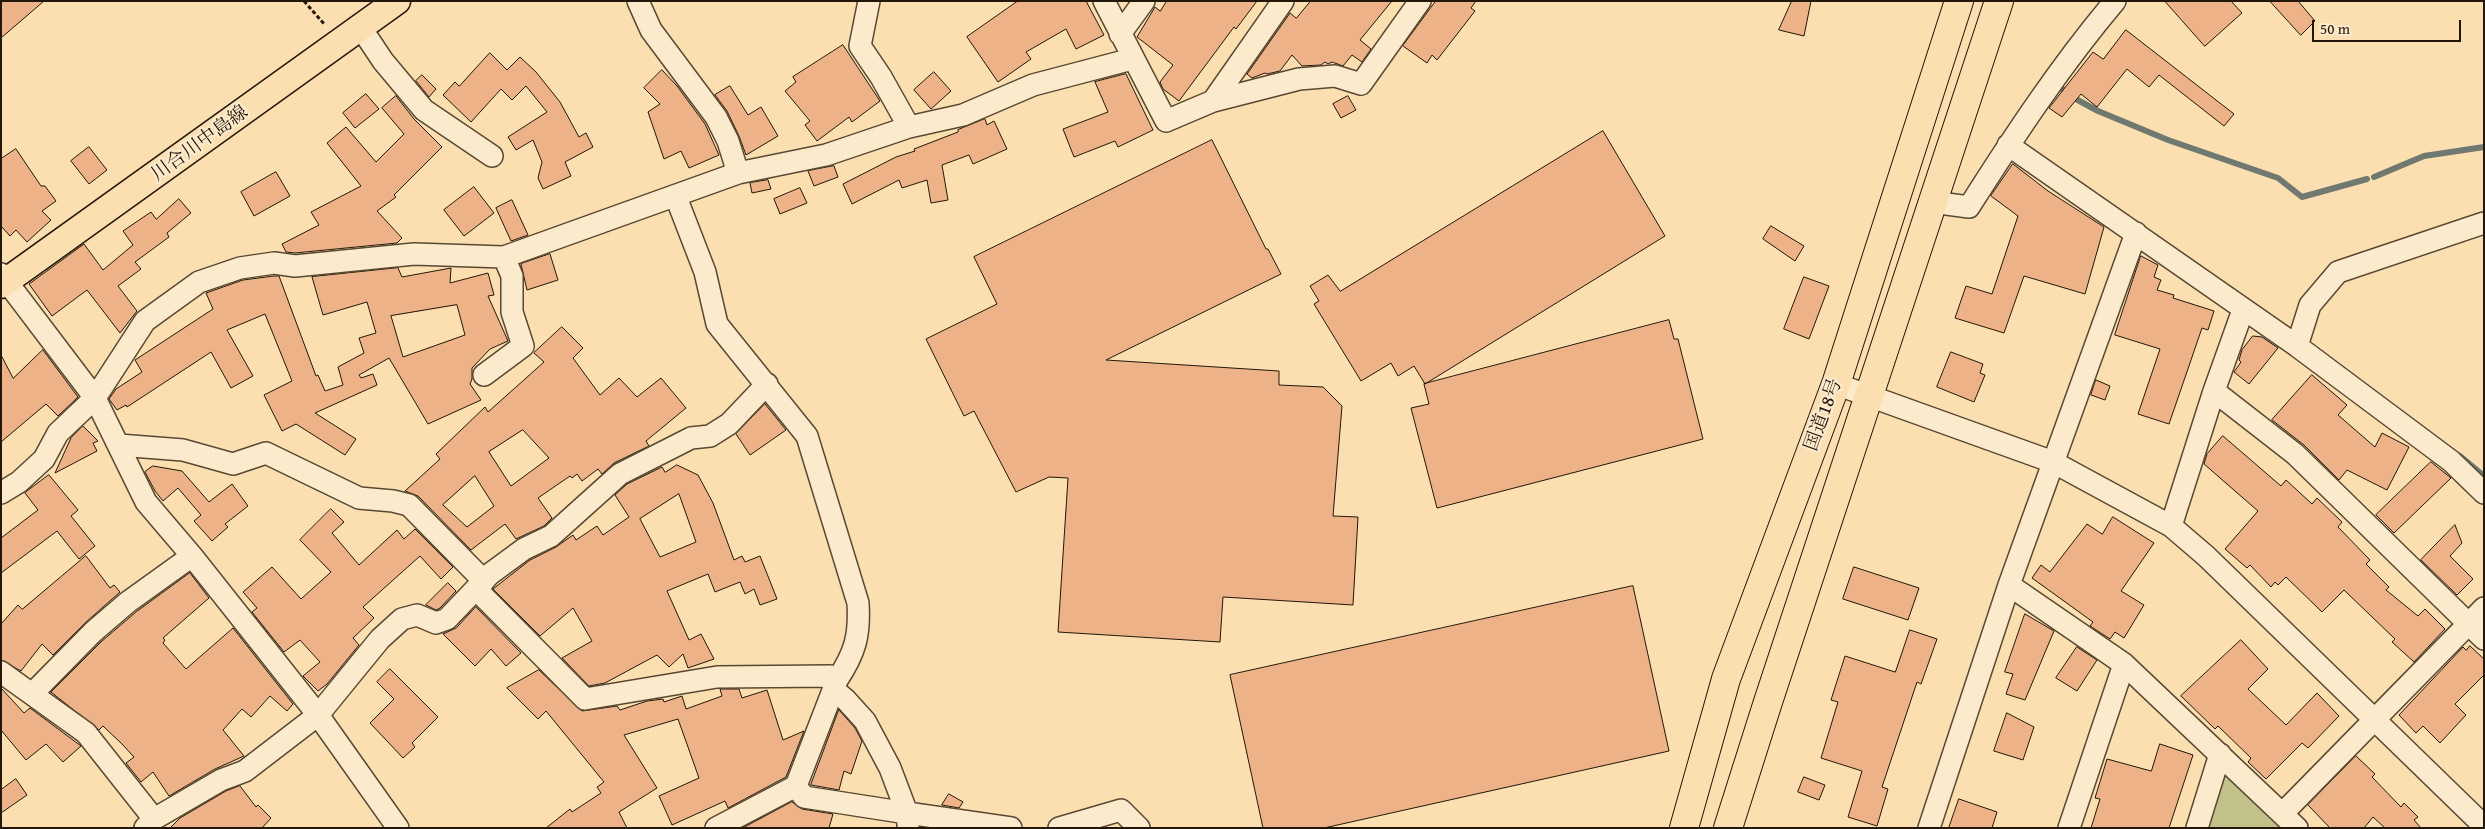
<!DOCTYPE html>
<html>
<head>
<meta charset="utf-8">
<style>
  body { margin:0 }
  #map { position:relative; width:2485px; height:829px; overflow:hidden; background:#fbdfb0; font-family:"Gentium Book Plus",serif }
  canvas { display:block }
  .frame { position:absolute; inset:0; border:2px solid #221709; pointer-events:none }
  .scale { position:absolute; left:2312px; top:20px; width:149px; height:22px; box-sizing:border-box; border:2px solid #221709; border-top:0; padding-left:6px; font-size:15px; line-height:18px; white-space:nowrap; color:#221709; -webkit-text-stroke:4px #fceacc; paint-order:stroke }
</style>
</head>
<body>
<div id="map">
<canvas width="2485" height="829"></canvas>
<div class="frame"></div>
<div class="scale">50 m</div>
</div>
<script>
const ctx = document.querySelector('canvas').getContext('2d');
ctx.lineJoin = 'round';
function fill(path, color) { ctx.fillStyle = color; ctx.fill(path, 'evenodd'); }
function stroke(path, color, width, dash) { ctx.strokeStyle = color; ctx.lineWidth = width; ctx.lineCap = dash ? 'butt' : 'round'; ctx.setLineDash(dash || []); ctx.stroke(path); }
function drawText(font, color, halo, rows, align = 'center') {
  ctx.font = font + ' "Gentium Book Plus","Noto Serif JP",serif'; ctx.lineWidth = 4.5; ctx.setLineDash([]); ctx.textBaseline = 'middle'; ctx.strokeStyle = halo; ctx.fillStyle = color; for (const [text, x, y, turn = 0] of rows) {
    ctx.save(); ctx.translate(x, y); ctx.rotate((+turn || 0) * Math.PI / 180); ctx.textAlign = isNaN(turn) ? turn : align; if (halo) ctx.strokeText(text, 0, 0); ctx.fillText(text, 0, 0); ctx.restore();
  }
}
fill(new Path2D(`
  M2223,773L2282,828H2206Z`), '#c2c189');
stroke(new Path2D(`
  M2056,88L2058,86L2074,98L2098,111L2168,140L2278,178L2302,197L2367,179
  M2374,177L2424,156L2484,147
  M2460,456L2484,476`), '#6f7970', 6);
const building = new Path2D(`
  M1,1H44L1,38Z
  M1018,1H1086L1104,35L1076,49L1066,29L1026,52L1031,59L998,82L967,37Z
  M1167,1H1257L1236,29L1234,27L1179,101L1163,89L1160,82L1173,65L1137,37L1155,7L1160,11Z
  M1311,1H1392L1360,40L1371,49L1362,62L1352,55L1343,66L1332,62L1328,64L1325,62L1321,65L1302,66L1292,55L1280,71L1267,74L1265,73L1252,78L1247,74L1290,13L1296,18Z
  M1436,1H1476L1471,8L1475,11L1437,60L1432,55L1427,63L1403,46Z
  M1792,1H1811L1804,36L1779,30Z
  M2165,1H2231L2242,13L2205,46Z
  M2270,1H2298L2315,21L2301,35Z
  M2126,30L2234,114L2224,126L2159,75L2149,87L2127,69L2097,107L2081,94L2062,117L2049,108L2093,52L2103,59Z
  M843,45L880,101L852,122L849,117L817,141L805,125L810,121L785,91L796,82L793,77Z
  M490,53L507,70L520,57L536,72L560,102L579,137L586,133L593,147L565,162L571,176L543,189L538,178L542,162L533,140L516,150L508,137L547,112L526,86L512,100L501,89L471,122L443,95L455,82L459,86Z
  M662,70L677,86L705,124L719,155L689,168L681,151L664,159L648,112L660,104L644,88Z
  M934,72L951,91L931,109L914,90Z
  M1126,74L1153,130L1118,147L1115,141L1074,157L1063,129L1108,112L1095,82Z
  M422,75L436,89L429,97L416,81Z
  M730,86L748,115L761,107L778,136L746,155L739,136L727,111L715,95Z
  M366,94L379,109L355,128L343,113Z
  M396,96L414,119L442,147L394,195L396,197L377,211L402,238L397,243L295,253L286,252L282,244L319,225L311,212L361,186L327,143L346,127L376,162L404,134L382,108Z
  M1348,96L1356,110L1341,118L1333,104Z
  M985,119L987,125L994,121L1007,149L973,164L969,155L942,165L948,200L931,203L927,180L902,188L899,180L852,204L843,184L896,157L915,151L914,149L958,132V130Z
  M1603,131L1665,236L1425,384L1414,366L1398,376L1391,363L1361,381L1314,304L1319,301L1310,286L1328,275L1340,291Z
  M1212,140L1266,249H1268L1281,274L1106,360L1279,371V385L1323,387L1342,406L1333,516L1358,517L1353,605L1223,597L1220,642L1058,632L1068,478L1049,477L1016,492L974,411L964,416L926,339L997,304L974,257Z
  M89,147L107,170L89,184L71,161Z
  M16,149L41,186H45L56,201L42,211L51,220L27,242L16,230L10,236L1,226V159Z
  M2013,164L2048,191L2104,227L2085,294L2024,276L2004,333L1955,318L1966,286L1992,294L2018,216L1991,196Z
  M834,166L838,177L814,186L808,171Z
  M276,172L290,196L254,216L241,192Z
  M768,180L771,189L752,193L750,183Z
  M474,187L494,213L464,236L444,210Z
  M800,188L807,203L780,214L774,199Z
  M179,199L191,213L167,233L169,237L135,262L141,269L118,286L137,311L120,333L87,290L52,316L29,284L84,244L103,270L133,245L123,231L151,212L156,219Z
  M512,200L528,235L511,241L496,208Z
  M1771,226L1804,246L1795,261L1763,239Z
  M550,254L558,280L527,290L521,264Z
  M2141,256L2158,265L2154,277L2161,280L2157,290L2174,295L2173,298L2214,311L2208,330L2202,328L2169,424L2138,414L2160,349L2115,335Z
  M398,268L402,277L451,268L450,283L488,273L494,295L488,296L508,341L490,349L472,368V379L470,384L481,400L428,424L389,358L359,375L361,378L373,374L377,385L315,413L356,439L345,455L296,424L282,431L264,395L292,381L265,314L227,330L253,376L231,388L211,352L127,407L126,405L117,410L109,399L116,389L142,372L135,360L213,309L206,293L243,280L274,276H279L316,376L318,375L325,391L343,385L338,367L364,353L359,338L376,333L367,302L323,315L312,277ZM457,305L465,335L403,357L391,316Z
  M1804,277L1829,286L1809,339L1784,329Z
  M1669,320L1674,339H1678L1703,439L1437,508L1411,408L1429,404L1424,384Z
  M562,327L583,348L573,358L600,395L619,378L637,397L661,378L686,408L646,441L649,446L614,463L602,474L598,469L582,481L577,474L572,478L570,476L538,498L552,518L544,526L516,539L505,524L471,550L418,496L405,491L440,459L436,454L485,407L488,412L544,362L534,353ZM523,430L549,458L511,486L489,452ZM475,476L494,506L467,527L443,505Z
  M2253,336L2262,337L2278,348L2249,384L2234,372L2241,362L2239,360L2242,350Z
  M43,350L78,397L58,416L46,404L1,442V355L13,378Z
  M1951,352L1983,364L1980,373L1985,375L1974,402L1937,387Z
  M2312,375L2347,405L2338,415L2375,447L2382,433L2409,447L2387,490L2347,470L2339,480L2304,445L2272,420Z
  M2096,380L2110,386L2105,400L2091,395Z
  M765,404L786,430L750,455L736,434Z
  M83,426L98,441L93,443L97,451L55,473L71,438Z
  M2223,436L2281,486L2286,480L2312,504L2317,498L2342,522L2338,527L2370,560L2366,564L2389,587L2386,590L2418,616L2425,609L2445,629L2414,662L2392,642L2395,639L2344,590L2322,612L2286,577L2278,585L2275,582L2271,587L2250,565L2247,568L2225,549L2258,511L2204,464L2207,454Z
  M2431,462L2451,478L2394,533L2376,515Z
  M677,465L698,475L713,503L734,560L742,556L745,562L760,556L777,599L760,605L754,589L745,594L740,582L715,592L708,574L667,591L689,640L701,634L714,659L688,668L683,654L669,667L657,655L605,683L589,686L562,658L592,641L573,608L540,636L493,589L530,560L556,547L573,535L576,540L597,526L603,535L629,517L615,495L627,484L662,467L665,472ZM679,494L696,542L660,557L640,519Z
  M153,466L182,471L209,502L232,484L248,506L225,524L228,527L212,541L194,521L201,515L178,488L163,501L155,491L145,472Z
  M49,475L78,510L71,516L95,546L79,559L57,531L1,573V538L38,510L25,493Z
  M331,509L344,522L332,533L359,565L397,530L404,539L415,529L453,567L441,579L420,556L363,607L374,618L353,638L359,645L327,684L318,691L303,676L320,662L300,640L284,652L252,612L257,608L243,592L272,567L301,599L331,572L300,540Z
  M2113,517L2154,543L2121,591L2144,605L2124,638L2115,632L2110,639L2090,626L2093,622L2032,578L2041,565L2050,572L2087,524L2102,534Z
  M2455,525L2462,543L2450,556L2473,579L2457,595L2421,560Z
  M86,556L110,588L114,585L120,592L85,623L53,655L42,644L21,671L1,660V624L18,605L22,609Z
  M1854,567L1919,588L1908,620L1843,599Z
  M190,573L209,598L163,638L165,640L163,643L186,669L233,628L293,704L287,711L270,696L251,717L242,709L223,730L244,756L215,769L169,796L153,772L141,782L126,763L134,757L122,744L103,726L99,730L51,692L102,641L136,612Z
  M448,583L456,591L440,608L436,610L426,605Z
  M1633,586L1669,751L1324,828H1263L1230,675Z
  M476,607L521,653L506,666L491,649L475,666L443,634L456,628Z
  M2025,614L2054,631L2025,700L2006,694L2013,674L2005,672Z
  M1910,630L1937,639L1921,684L1917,682L1882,787L1888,789L1877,826L1848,817L1862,771L1821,758L1838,702L1831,700L1845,656L1895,672Z
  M2241,640L2268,669L2248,689L2286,725L2317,693L2339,716L2308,748L2302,743L2266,779L2248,762L2251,758L2218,726L2215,729L2181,696Z
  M2470,646L2484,659V675L2455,704L2466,715L2440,743L2423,726L2416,733L2399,715L2463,647L2466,650Z
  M2077,647L2097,660L2077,691L2056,678Z
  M390,669L438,717L412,743L415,747L403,758L370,723L394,699L377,682Z
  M539,670L582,711L617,706L620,710L647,701L663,699L664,702L682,696L686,709L722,696L720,689H739L742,698L767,690L783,740L804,731L786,777L728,808L725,801L672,825L659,796L699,778L678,719L624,735L657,788L619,812L627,828H546L570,809L572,812L601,793L597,787L604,782L546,711L538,719L507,688Z
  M1,688L24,713L30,708L81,746L63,762L46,744L26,760L1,730Z
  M839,710L855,728L862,741L851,774L844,771L839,790L811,785Z
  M2007,713L2034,727L2023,760L1994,751Z
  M2160,744L2193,755L2169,828H2091L2100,799L2095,798L2107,759L2151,771Z
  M2356,756L2375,774L2372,777L2401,807L2404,803L2418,817L2414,820L2421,828H2385L2373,817L2364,828H2330L2308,805Z
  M1804,777L1825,785L1819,800L1798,792Z
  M16,779L27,795L1,813V790Z
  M240,786L256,807L258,805L271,818L262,828H170L180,818L226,791Z
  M949,794L963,802L959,808L942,805Z
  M1959,799L1997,812L1992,828H1949Z
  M792,802L802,809L833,814L829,828H743Z`);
fill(building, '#edb288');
stroke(building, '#221709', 1);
const minor = new Path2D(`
  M638,1L651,30L716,117L728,141L738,173
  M869,1L860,46L881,77L909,127
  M1104,1L1166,121L1213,101L1299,79L1335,76L1361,84L1420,1
  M361,28L383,61L424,110L492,156
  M1120,34L1144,1
  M1213,101L1283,1
  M2008,145L2297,346L2451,461L2484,493
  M676,197L705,272L717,324L807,436L858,603C860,636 855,653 837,680
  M1932,202L1969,207C2014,136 2061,65 2115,1
  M1,274L95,398L146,502L192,556L318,715L398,828
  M2297,346L2310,305L2338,272L2484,223
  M484,375L523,346L512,312V276L504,257
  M1836,384L2053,462L2171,526L2206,556L2484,826
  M2214,391L2295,454L2484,639
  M119,445L183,450L233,464L266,453L359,498L393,501L409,505L484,581
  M1,493L19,482L44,459L58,433L95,398L145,321L199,282L240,268L274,263L295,266L414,254L504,257L738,173L826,155L909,127L963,115L1033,85L1132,59
  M2171,526L2214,391L2243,310
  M2009,585L2124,664L2297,828
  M476,589L585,699L717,677L830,676L837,680L796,786L716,828
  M1,672L86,733L154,819
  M833,689L846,700L865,721L890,768L907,813L1011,828
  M32,694L93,632L128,602L192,556
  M796,786L804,797L907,813L908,825
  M2283,813L2484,608
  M145,828L154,819L221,780L245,771L318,715L380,639L402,619L417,615L436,623L447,619L490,574L524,549L551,536L620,474L691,438L710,436L729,424L767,384
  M1059,828L1121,810L1139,828
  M1929,828L2009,585L2136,233
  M2069,828L2124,664
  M2197,828L2220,754`);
const major = new Path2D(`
  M1,285L397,1`);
const highway = new Path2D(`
  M1684,828L1726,679L1836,384L1959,1
  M1728,828L1767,705L1999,1`);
stroke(minor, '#584933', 24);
stroke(major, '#221709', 29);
stroke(highway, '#221709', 30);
stroke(new Path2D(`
  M304,1L325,25`), '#221709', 3, [4, 2.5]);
stroke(minor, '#fceacc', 21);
stroke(major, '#fbdfb0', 26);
stroke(highway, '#fbdfb0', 28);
drawText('19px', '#221709', '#fceacc', [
  ["川合川中島線",200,144,-36],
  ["国道18号",1824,415,-70]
]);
</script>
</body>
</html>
